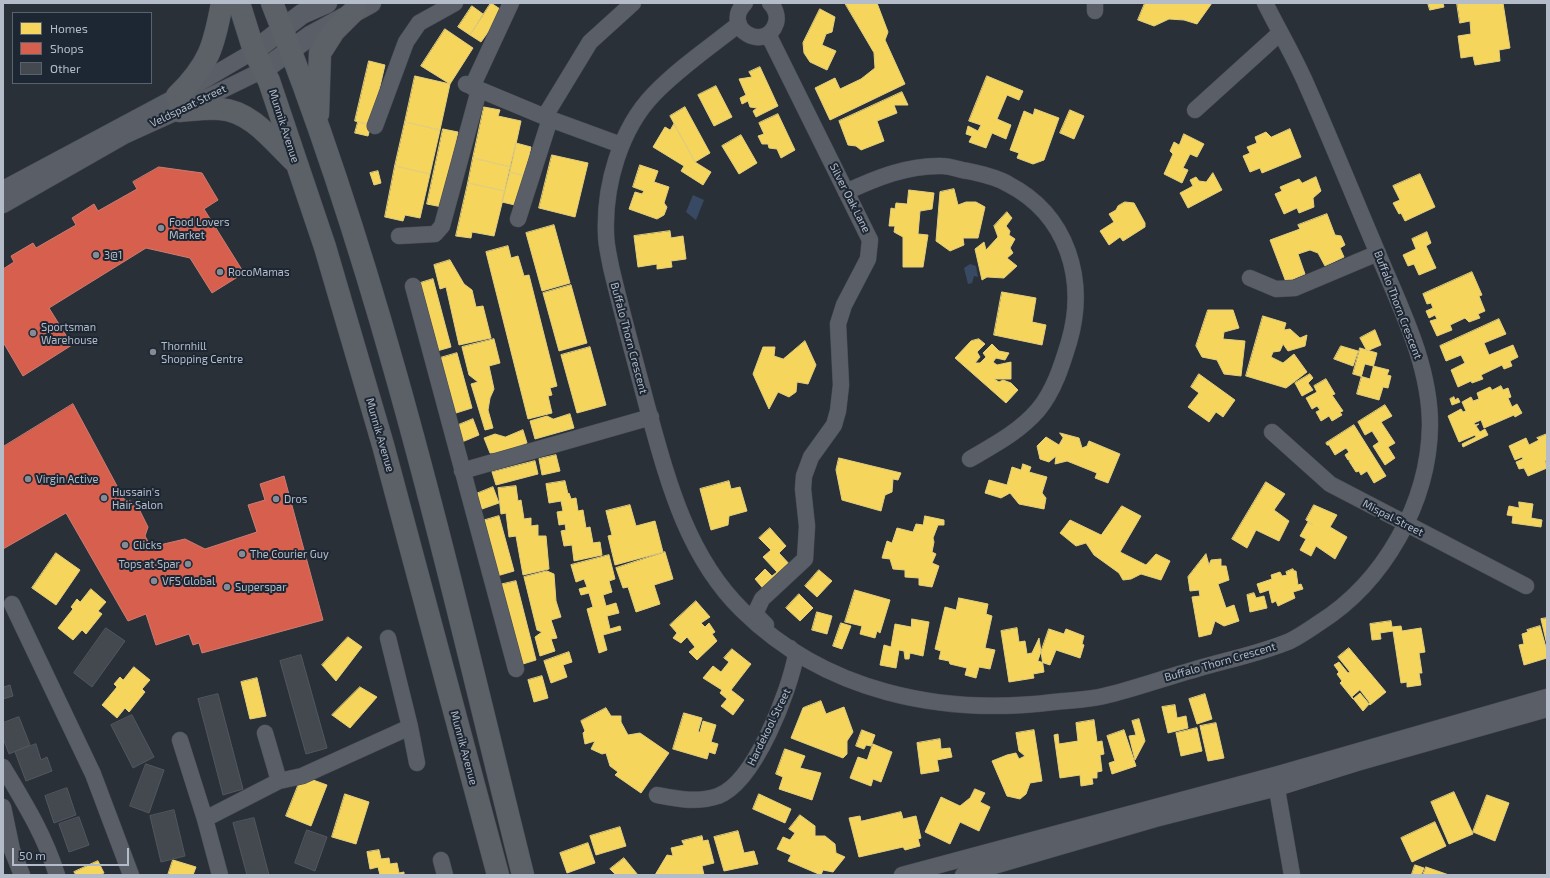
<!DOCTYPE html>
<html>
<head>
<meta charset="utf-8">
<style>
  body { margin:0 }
  #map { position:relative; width:1550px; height:878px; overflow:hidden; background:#2a3038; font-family:"Exo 2",sans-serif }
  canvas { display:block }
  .frame { position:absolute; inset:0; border:4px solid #b4bcc9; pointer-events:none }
  .legend { position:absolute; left:12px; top:12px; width:140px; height:72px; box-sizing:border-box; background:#1d2633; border:1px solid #59626f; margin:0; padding:5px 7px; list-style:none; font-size:12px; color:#b4bcc9 }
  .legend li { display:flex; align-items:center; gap:8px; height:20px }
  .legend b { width:20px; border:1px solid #59626f }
  .scale { position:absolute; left:12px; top:848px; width:117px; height:18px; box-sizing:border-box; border:2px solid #b4bcc9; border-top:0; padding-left:5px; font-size:12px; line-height:14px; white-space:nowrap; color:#b4bcc9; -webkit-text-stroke:3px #1d2633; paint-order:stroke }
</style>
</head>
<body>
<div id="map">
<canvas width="1550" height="878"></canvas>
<div class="frame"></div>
<ul class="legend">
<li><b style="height:11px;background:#f6d55c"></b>Homes</li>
<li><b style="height:11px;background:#d6604d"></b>Shops</li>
<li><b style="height:11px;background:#444950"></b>Other</li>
</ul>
<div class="scale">50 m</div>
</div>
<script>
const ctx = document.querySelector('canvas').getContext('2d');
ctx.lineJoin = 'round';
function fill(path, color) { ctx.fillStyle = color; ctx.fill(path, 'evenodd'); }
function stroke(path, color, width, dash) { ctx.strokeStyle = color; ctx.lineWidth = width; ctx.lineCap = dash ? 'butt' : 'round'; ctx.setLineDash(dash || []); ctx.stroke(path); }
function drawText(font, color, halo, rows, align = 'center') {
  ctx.font = font + ' "Exo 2",sans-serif'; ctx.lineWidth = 4; ctx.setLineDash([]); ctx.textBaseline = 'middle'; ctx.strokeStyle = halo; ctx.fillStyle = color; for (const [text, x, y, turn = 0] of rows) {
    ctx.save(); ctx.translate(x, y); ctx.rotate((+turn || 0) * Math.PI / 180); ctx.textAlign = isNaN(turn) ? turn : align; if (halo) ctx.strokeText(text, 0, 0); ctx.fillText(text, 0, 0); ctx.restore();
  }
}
fill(new Path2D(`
  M693,195L704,200L696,220L686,212Z
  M970,264L976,266L978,277L974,276L972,283L968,284L964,268Z`), '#384963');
const homes = new Path2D(`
  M491,3L503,11L481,42L470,35Z
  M845,3H877L888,32L885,40L905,84L830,120L815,88L835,78L840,89L861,79L875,68L874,53Z
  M1145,3H1212L1197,24L1184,20L1169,19L1154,26L1138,20Z
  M1428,3H1443L1444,7L1430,10Z
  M1457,3H1503L1510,48L1499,50L1500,61L1475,65L1473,56L1461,58L1458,36L1471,34L1470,21L1460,23Z
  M472,6L483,14L470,35L458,27Z
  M820,9L835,17L832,32L826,34L822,45L836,51L827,70L810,62L804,53L803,43Z
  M445,29L473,48L450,84L421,66Z
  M369,61L385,65L371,125L355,121Z
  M760,67L778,106L756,117L753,111L757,108L750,107L748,101L742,104L740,98L746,95L739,79L752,77L749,72Z
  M415,76L450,84L440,130L405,122Z
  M987,76L1023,91L1019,100L1007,95L997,119L1011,125L1006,139L992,133L986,148L969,142L972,136L966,134L968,126L978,131L981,125L969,121Z
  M716,86L732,117L714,126L698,95Z
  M902,92L908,105H894L897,113L877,121L884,141L861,150L856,146L848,145L839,121Z
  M484,107L500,110L498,116L521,121L511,167L473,158Z
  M685,107L710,153L695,162L670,116Z
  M1035,109L1059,118L1044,160L1033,164L1017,158L1019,153L1010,150L1024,111L1033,115Z
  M1070,110L1084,116L1074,139L1060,133Z
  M778,114L795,150L781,158L777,149L769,148L768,144H762L758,136L764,134L759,123Z
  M358,122L371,125L368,136L355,133Z
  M405,122L440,130L430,174L395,166Z
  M674,124L695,162L711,172L703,185L681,171L684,166L653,147L665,127L670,130Z
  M443,129L458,132L442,207L427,204Z
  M1290,129L1301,157L1262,173L1260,168L1250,172L1243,156L1250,153L1247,147L1257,143L1255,137L1266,132L1271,137Z
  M1184,134L1204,144L1197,157L1190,154L1183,168L1188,170L1182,183L1164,174L1173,154L1170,151L1174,142L1179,145Z
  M741,135L757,163L739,174L722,146Z
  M516,143L531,147L525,176L509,172Z
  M552,155L588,163L575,217L539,208Z
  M473,158L511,167L505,191L468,183Z
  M640,165L658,171L654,182L669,187L664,203L667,207L664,215L657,219L629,209L635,192L642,194L644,191L633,187Z
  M395,166L430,174L420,218L405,215L403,221L385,217Z
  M378,171L381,183L374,185L370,173Z
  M509,172L525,176L519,206L502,202Z
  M1213,173L1222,190L1188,208L1180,193L1193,186L1190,180L1196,177L1199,181L1206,182Z
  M1420,174L1435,207L1405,221L1401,213L1399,214L1393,203L1400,200L1393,186Z
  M1316,177L1321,191L1313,198L1314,207L1299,213L1297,208L1284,214L1275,194L1282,191L1280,187L1299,179L1302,183Z
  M468,183L505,191L494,236L472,232L471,238L456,236Z
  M954,189L958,205L966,202H976L985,207L978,238H963L964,245L950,251L936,241L940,192Z
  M909,190L934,193L932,209L920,211L918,234L928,235L923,267H903V237L894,232L895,226H889L891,208L895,209L896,203L907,204Z
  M1125,202L1134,203L1145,223V227L1123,241L1120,237L1109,245L1100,231L1114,222L1109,214L1116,210L1118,206Z
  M1007,212L1012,218L1006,226L1010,231L1009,235L1015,239L1010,248L1013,253L1007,258L1017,266L1004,278L987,277L982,280L975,249L984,242L986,250L998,237L994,226Z
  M1327,214L1335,235L1341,236L1345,245L1340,248L1344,257L1325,266L1318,253L1310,250L1298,254L1305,274L1286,282L1270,240L1300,229L1298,225Z
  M554,225L570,283L542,291L526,233Z
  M670,231L671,238L683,236L686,259L671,261L672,267L657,269V264L638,267L634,236Z
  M1427,232L1431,243L1426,246L1436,268L1419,275L1414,264L1408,266L1403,255L1416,249L1412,239Z
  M508,246L511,258L518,256L524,276L529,275L557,386L550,388L552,395L548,396L552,413L528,419L486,252Z
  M450,260L464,284L472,290L476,307L483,306L491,338L459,345L446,287L440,289L434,265Z
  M1472,272L1482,295L1479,296L1485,311L1478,314L1480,318L1469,322L1465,318L1450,325L1452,330L1437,336L1430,321L1437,319L1435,315L1429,318L1426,311L1433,308L1431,303L1427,304L1423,294Z
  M433,279L451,347L437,351L417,284Z
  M571,285L587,343L559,351L543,293Z
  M1002,292L1036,298L1032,322L1046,325L1042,345L994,335Z
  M1208,310H1233L1239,328L1224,332L1223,339L1245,341L1241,376L1224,374L1217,360L1202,357L1196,346Z
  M1263,316L1286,323L1284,330L1290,329L1300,338L1307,335L1305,346L1288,351L1283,344L1280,351L1273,352L1271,357L1283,363L1294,354L1307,372L1286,388L1246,376Z
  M1499,319L1506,334L1484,343L1489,355L1513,345L1518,357L1510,361L1512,366L1504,369L1502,365L1481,375L1483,379L1472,383L1471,381L1458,387L1451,370L1465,363L1461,355L1446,361L1440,346Z
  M1375,330L1381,345L1367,351L1360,338Z
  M494,339L500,363L489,366L494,389L490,398L488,410L493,428L485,430L471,384L478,382L469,375L462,347Z
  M979,339L985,344L977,352L980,357L975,363H980L986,357L983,353L992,344L999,351L1009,353L1005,360L996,358L993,362L997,365L1011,362V379H994L999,382L1003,380L1011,383L1018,390L1006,403L955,358L971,341Z
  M805,341L816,365L808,384L797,382L796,392L789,397L778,392L769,409L753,374L763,347H775L774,356L783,359Z
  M1341,346L1358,351L1353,366L1334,359Z
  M590,347L606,405L577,413L561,355Z
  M1360,348L1377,353L1370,379L1353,374Z
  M457,353L472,408L456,413L440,358Z
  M1365,364L1389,370L1387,375L1391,376L1388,388L1383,387L1379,400L1357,394Z
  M1199,374L1235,400L1223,417L1216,412L1209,422L1188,407L1199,393L1191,387Z
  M1310,374L1313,378L1308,383L1313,390L1302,396L1295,383Z
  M1326,379L1335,394L1332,395L1343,411L1340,412L1342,415L1332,421L1329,416L1321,421L1316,412L1320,410L1317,406L1312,409L1306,398L1317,392L1314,386Z
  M1501,386L1503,390L1508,388L1511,397L1508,398L1512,407L1517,404L1522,413L1515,417L1514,415L1484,428L1481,420L1474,423L1475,425L1479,424L1476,426L1480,432L1485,429L1488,435L1463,447L1462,444L1476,437L1475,435L1459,442L1448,416L1461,409L1463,412L1466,411L1462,402L1471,397L1473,401L1479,399L1477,393L1490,387L1492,390Z
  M1454,397L1455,400L1458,398L1460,402L1452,405L1450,399Z
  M1385,405L1392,416L1381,422L1395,443L1388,447L1395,458L1385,465L1373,446L1379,442L1372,431L1365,435L1358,422Z
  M570,414L574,428L535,439L530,421L547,416L553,419Z
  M473,419L479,435L462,442L456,426Z
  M1354,425L1386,476L1374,483L1367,471L1361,475L1359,471L1356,472L1349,461L1351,460H1348L1345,455L1349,452L1346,448L1335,455L1329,445H1327L1326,443Z
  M523,430L527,443L501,453H490L484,438L495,434L505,437Z
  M1060,433L1079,438L1082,448L1087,446L1089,441L1120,454L1108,483L1095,478L1097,473L1067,461L1055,464L1056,456L1049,462L1040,459L1037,446L1046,437L1059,445L1063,438Z
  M1547,434V460L1545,461L1547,468L1528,476L1524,468L1519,469L1516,462L1523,459L1522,457L1515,460L1509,446L1526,438L1529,445L1539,440L1537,438Z
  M556,455L560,471L542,475L539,459Z
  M839,458L901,473L898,480L893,479L892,492L885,495L881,511L842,500L836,470Z
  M535,461L538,474L496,485L492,472Z
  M1023,464L1031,467L1029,472L1047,477L1042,493L1046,498L1044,509L1019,504L1010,493L1001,498L985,493L989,480L1007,485L1012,467L1021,470Z
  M565,481L568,494L569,493L571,499L576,498L578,511L583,510L586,528L590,527L593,543L600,542L602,555L574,561L572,545L564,546L561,531L566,530L565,524L559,525L557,512L563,511L561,501L549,503L546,484Z
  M729,481L731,489L740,487L747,511L729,516L728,525L711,530L700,489Z
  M1266,482L1285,494L1274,510L1289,521L1279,541L1256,530L1247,548L1232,539Z
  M516,486L518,501L521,500L524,519L531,518V526L538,525V536H546L549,569L523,575L516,536L509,537L506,513L501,514L498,488Z
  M493,487L499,503L482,509L476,494Z
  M1519,502L1533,504L1531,518L1542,520L1541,527L1512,523L1513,516L1507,515L1509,506L1519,508Z
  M630,505L636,526L655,521L663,552L615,565L608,536L612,535L606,511Z
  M1314,505L1337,515L1330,527L1347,537L1335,559L1316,546L1311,556L1300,550L1306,539L1300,536L1308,522L1313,525L1306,520Z
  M1122,506L1141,516L1120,552L1146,565L1156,554L1170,561L1161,580L1141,574L1131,579L1123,580L1119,573L1094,555L1086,543L1076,546L1060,533L1070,520L1101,535Z
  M499,516L514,571L497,576L482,521Z
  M925,516L944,520V525H938L933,538L934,542L932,552L936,554L932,563L939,566L932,587L919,585V578L905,577V570L893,569L890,559L882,558L887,541L892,543L897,528L913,532L916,524L923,525Z
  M770,528L786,546L779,553L793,568L766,592L755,579L765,569L772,576L777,572L763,557L771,550L759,538Z
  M665,552L673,579L654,585L660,604L636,612L628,587L623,588L616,568Z
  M56,553L80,570L56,605L32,588Z
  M1206,554L1209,565L1211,560L1221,559V566H1226L1229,580L1218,584L1226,608L1234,605L1239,621L1224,626L1215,621L1211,634L1199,637L1192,597L1200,596L1199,590L1190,591L1188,577Z
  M609,555L615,579L609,581L612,592L603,595L606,606L616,603L619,613L607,616L610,629L620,626L621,630L603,635L607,650L599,653L587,609L593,607L589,593L581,595L579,589L587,587L584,579L576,582L571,565Z
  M1293,569L1294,571H1296L1298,585L1301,584L1303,589L1293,592L1295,598L1278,606L1276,601L1272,603L1269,590L1260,593L1257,584L1272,579L1271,575L1280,572L1282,576L1287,575L1286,572Z
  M819,570L832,581L817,597L805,586Z
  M547,571L554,574L556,601L561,617L551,620L557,638L551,639L555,651L540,656L535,637L542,632L537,630L524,577Z
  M516,581L536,660L523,664L499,585Z
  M91,589L106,602L98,611L102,614L86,634L82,630L73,640L58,628L73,609L71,607L77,599L80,602Z
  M855,590L890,600L880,633L877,631L875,638L860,634L862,626L845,622Z
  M1254,593L1256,598L1264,596L1267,608L1250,612L1247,595Z
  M799,594L813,608L800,621L786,608Z
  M959,598L988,604L986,614L992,616L985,648L995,650L990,669L979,667L976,678L965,675L967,668L950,664L949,661L939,659L941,651L935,649L945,607L956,610Z
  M696,601L710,617L701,623L705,627L709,623L715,632L712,634L717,641L697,660L689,652L695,647L687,637L681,643L673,638L677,633L670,625Z
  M817,612L832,616L827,634L812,630Z
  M1547,618V645L1541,619Z
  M912,619L929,622L923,656L910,653L909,659H905L904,651L899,650L896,668L880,665L884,645L891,647L895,624L911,627Z
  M1391,621L1392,627L1401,626L1402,631L1421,628L1425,652L1419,653L1422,673H1419L1421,685L1407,687V682L1401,683L1393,631L1380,633L1381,639L1372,640L1370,624Z
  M841,623L851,626L842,649L833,646Z
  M1540,626L1547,651V658L1524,665L1519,645L1524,644L1522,634L1528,632L1527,630Z
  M1017,628L1019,642L1025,641L1027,654L1032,653L1039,638L1044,672L1033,674L1034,678L1009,682L1001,631Z
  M1049,629L1064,634L1066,629L1084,636L1082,644L1084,645L1080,658L1056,650L1050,665L1038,661Z
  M348,637L362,647L336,681L322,665Z
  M1349,648L1386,692L1370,705L1360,693L1353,699L1340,683L1342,681L1337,674L1339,672L1334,665L1339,662L1348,673L1350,672L1338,657Z
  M732,649L751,664L731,690L744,700L733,715L721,706L727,699L720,693L722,690L703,678L713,666L721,672L729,662L724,658Z
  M569,652L572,662L563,665L567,677L551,683L544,661Z
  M134,667L150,680L142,689L145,692L129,712L125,708L117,718L102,705L117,687L114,684L120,677L123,680Z
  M542,676L548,698L534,702L528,680Z
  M257,678L266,716L250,719L241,682Z
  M360,687L377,697L350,728L332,715Z
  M1360,690L1370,703L1363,711L1352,697Z
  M1205,694L1212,719L1197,724L1189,699Z
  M821,701L826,714L844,707L853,732L847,741V754L843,758L791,738L803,708Z
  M1175,705L1177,718L1186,716L1188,728L1168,733L1162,707Z
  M606,708L611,716H621V722L628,735L640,733L669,753L641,793L615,775L618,772L610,766L606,753L602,754L591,749L595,741L585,744L583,733L585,731L581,721Z
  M684,713L702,718L698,732H700L703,721L716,725L711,742L718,744L715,754L709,752L707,759L673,749Z
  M1139,719L1145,741L1135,760L1129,736L1136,735L1132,721Z
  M1094,720L1097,742L1102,741L1104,754L1100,755L1102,771L1097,772V778H1092L1093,784L1081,786L1080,775L1060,778L1054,735L1058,734L1059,744L1078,741L1076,723Z
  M1216,723L1224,758L1208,761L1200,726Z
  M1197,728L1202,751L1181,756L1176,733Z
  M862,730L875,735L871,746L866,745L864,749L856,746Z
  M1034,730L1042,781L1030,783L1026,794L1020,799L1007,796L992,761L1007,755L1016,753L1019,759L1025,756L1019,751L1016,733Z
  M1124,730L1136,766L1112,774L1109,763L1115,761L1107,736Z
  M940,739L941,749L950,748L952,757L937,760L939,771L921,774L917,743Z
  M873,744L892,752L881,782L873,779L871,786L850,778L858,757L867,760Z
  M785,749L805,756L800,768L821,773L812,800L779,789L783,777L776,774Z
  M302,776L327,785L311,826L286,816Z
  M975,789L985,793L980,802L990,807L979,831L960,822L950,844L925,832L941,797L960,806L970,798Z
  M1454,792L1473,834L1449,844L1431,802Z
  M345,794L369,802L356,844L332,837Z
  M759,794L791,809L785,823L753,809Z
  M1487,795L1509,803L1495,841L1473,832Z
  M901,812L903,819L916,816L921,838L918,839L920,846L905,850L903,847L859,857L849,818L860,816L861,821Z
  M800,815L815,826V836H825L835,844L836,853L845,857L833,872L823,870L821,875L788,861L791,855L777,849L783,837L790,840L795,833L789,829Z
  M1435,822L1446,846L1412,862L1401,838Z
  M620,827L626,846L596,855L590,836Z
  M738,831L744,853L754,851L758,864L724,871L714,837Z
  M702,836L703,841L708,840L714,863L702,866L704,875H655L667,855L673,856L671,848L684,845L682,841Z
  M588,843L595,863L567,873L560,853Z
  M379,850L381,859L389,858L390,864L397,863L399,873L404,872V875H380L378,867L370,869L367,852Z
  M624,858L638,875H613L615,874L610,869Z
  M173,860L196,867L193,875H168Z
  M98,861L104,873L99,875H76L74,872Z
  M1415,865L1424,868L1421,875L1412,874Z
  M1426,867L1449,875H1423Z`);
fill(homes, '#f6d55c');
stroke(homes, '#e2ce7d', 1);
const shops = new Path2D(`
  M159,167L202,173L218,200L204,209L244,273L212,293L190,258L146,248L49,308L72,345L23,376L3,342V269L14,262L11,256L33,243L36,248L76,225L72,218L94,204L98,211L137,189L133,182Z
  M73,404L124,499L136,503L148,527L145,536L151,547L185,539L205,549L257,532L248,505L265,500L260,484L284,476L323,620L202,653L199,643L193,645L189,634L156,645L146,614L128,621L66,513L3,549V447Z`);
fill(shops, '#d6604d');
stroke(shops, '#cc7c72', 1);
const building = new Path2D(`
  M106,628L125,641L92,687L74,673Z
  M301,655L327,748L306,754L280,661Z
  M3,685L4,687L10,685L13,696L3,699Z
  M218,694L243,789L223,795L198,699Z
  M132,715L154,757L133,768L111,725Z
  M19,717L30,745L9,754L3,738V723Z
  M36,744L41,760L47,757L52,771L26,781L15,752Z
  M146,764L164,770L149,813L130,806Z
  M67,788L76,815L54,823L45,796Z
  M174,810L185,856L161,862L150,816Z
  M79,817L89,845L69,852L59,824Z
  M254,818L269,875H247L233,823Z
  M307,830L327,837L315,871L295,863Z`);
fill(building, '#444950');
stroke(building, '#52575f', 1);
const minor = new Path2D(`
  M745,3C720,28 766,54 776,23C778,16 775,8 770,3
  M1095,11V3
  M739,24C710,47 679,68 654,94C620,129 604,186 606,234C606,245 609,256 611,267C622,314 635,360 647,406C667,478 686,555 742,610C825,692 941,716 1054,702C1070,700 1088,700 1104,696C1134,689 1164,678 1193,670C1226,660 1259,654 1290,641C1300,636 1310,629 1319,623C1384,582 1429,503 1430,425C1430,363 1399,305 1376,249C1353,195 1331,140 1307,86C1295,58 1279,31 1265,3
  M466,84L550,119L621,145
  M472,87L511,3
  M1195,110L1280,33
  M545,116L590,42L633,3
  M375,126L406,42L419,23L455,3
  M3,189L177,96L254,51
  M846,192C876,178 908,165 942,166C950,166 960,170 968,171C981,174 997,177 1008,184C1068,215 1087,280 1069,342C1062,365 1054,391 1038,410C1019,432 994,445 970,459
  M3,205L124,136L179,111L263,70
  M518,219L550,119
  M399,236L435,234L442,226L479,90
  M1250,278L1276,289L1295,288L1378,253
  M413,286L516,669
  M1272,432L1330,484L1526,586
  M462,471L651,417
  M12,604L93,774L131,875
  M766,625L755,614L762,599L805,559L807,526L803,489L804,476L811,457L834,425L838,411L841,385L838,324L844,305L868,259L870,240L768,34
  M388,638L410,727L417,763
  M265,733L279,781
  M180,740L205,819L220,875
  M3,767C25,804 44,834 57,875
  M1275,778L1292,875
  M657,795C678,799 697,803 718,796C755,782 789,692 796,655L790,648
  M3,807L12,850L22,875
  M205,819L279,781L302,776L410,727
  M441,860L445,875
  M902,875L1275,775L1547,697
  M963,875L1155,819L1277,788L1360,762L1547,709`);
const tertiary = new Path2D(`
  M254,51L302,14L327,3
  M263,70L310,36L371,3`);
const primary = new Path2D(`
  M239,3L254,51L269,81L325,247L383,445L498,875
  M272,3C385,285 450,581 523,875
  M177,96C209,65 214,46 222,3
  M179,111C193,110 206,108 220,109C251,111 273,141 294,161
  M318,114L320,53L334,31L355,10`);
stroke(minor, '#484c53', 17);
stroke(tertiary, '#484c53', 21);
stroke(primary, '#484c55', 23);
stroke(minor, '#5a5e66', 16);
stroke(tertiary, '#5a5e66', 20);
stroke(primary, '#5c6168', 22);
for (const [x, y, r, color] of [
  [161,228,4,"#848b96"],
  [96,255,4,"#848b96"],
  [220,272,4,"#848b96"],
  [33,333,4,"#848b96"],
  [153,352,4,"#848b96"],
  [28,479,4,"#848b96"],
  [104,498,4,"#848b96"],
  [276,499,4,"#848b96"],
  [125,545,4,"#848b96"],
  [242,554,4,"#848b96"],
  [188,564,4,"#848b96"],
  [154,581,4,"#848b96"],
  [227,587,4,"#848b96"]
]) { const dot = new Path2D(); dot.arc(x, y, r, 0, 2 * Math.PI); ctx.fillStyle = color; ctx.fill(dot); stroke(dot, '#1d2633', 1.5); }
drawText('11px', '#b4bcc9', '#1d2633', [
  ["Veldspaat Street",188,106,-26],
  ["Munnik Avenue",284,126,72],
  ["Silver Oak Lane",850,198,63],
  ["Buffalo Thorn Crescent",1398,305,69],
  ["Buffalo Thorn Crescent",629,338,75],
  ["Munnik Avenue",380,435,74],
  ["Mispal Street",1393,518,27],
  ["Buffalo Thorn Crescent",1220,662,-16],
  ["Hardekool Street",769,727,-64],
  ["Munnik Avenue",464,748,75]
]);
drawText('11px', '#b4bcc9', '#1d2633', [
  ["Food Lovers",169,222],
  ["Market",169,235],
  ["3@1",104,255],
  ["RocoMamas",228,272],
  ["Sportsman",41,327],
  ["Warehouse",41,340],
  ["Thornhill",161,346],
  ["Shopping Centre",161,359],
  ["Virgin Active",36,479],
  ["Hussain's",112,492],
  ["Hair Salon",112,505],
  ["Dros",284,499],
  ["Clicks",133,545],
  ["The Courier Guy",250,554],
  ["Tops at Spar",180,564,"right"],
  ["VFS Global",162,581],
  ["Superspar",235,587]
], 'left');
</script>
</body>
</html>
